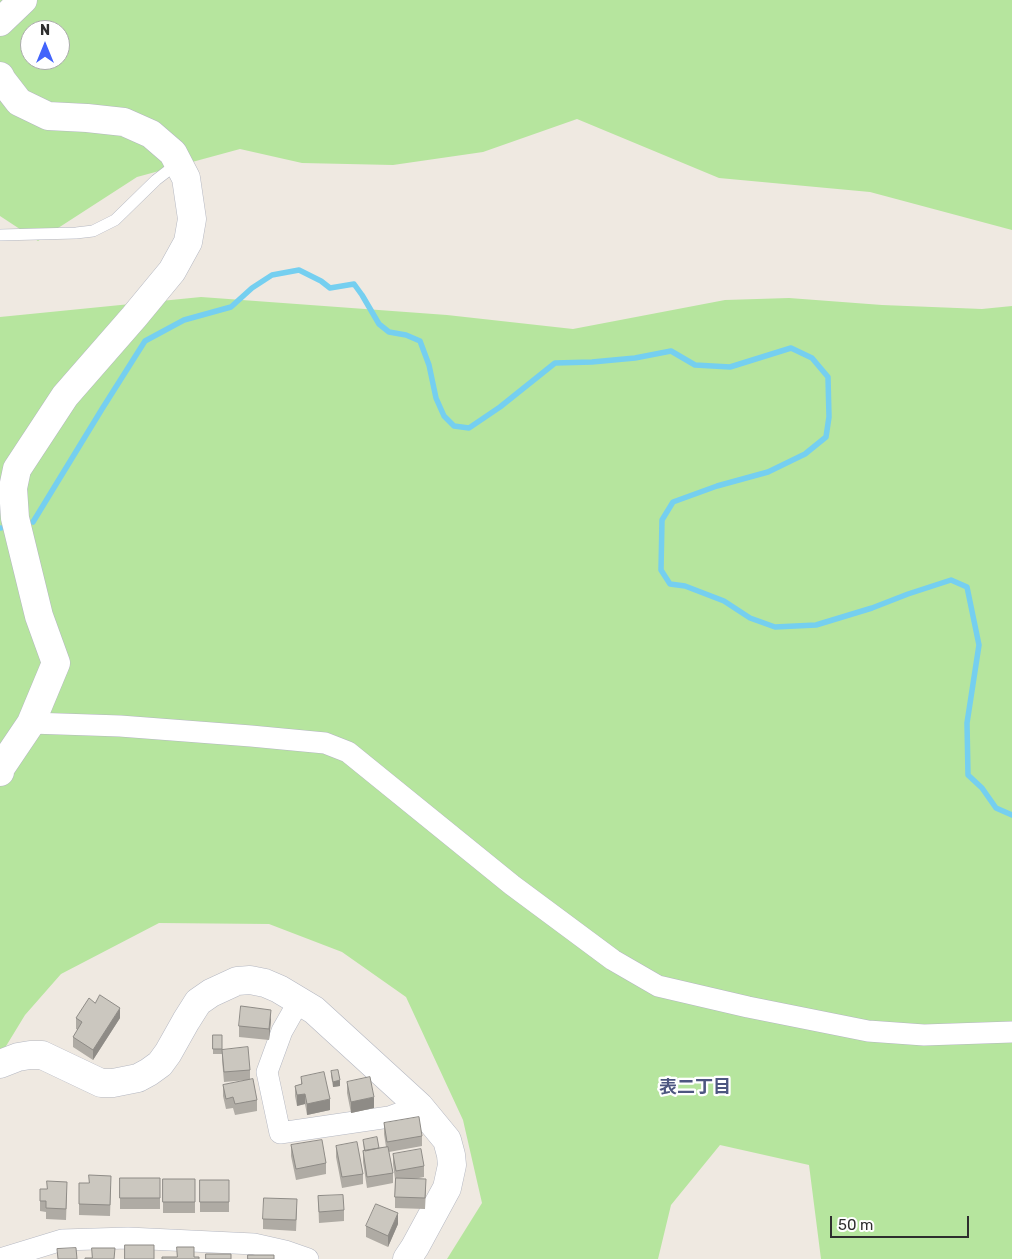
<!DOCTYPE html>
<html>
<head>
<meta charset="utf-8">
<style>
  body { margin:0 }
  #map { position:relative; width:1012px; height:1259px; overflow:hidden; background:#efe9e1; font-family:Rubik,sans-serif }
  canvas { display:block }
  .north { position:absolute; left:20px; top:20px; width:50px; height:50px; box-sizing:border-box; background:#fff; border:1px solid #ababab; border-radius:50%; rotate:0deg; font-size:14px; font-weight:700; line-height:20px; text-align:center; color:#2e2e2e }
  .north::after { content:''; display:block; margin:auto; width:18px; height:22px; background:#4264fb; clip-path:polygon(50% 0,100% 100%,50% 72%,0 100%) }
  .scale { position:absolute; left:830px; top:1216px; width:139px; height:22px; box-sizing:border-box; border:2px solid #2e2e2e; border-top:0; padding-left:6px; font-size:15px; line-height:18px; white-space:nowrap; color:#2e2e2e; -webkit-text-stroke:4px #fff; paint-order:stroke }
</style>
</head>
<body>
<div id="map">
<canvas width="1012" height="1259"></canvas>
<div class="north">N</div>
<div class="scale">50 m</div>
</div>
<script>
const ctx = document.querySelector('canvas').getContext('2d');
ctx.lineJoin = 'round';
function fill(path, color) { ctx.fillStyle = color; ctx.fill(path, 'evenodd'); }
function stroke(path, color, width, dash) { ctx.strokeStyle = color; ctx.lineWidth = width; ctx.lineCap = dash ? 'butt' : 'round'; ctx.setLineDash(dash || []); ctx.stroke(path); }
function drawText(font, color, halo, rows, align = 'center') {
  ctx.font = font + ' Rubik,"Noto Sans JP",sans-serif'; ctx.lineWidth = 4.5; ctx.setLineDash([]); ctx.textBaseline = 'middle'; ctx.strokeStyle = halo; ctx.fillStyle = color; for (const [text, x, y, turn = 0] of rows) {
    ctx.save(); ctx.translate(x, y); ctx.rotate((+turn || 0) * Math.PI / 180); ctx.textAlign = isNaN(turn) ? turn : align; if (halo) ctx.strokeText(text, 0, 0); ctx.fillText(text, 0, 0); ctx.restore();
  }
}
fill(new Path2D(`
  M0,0H1012V230L870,192L719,178L577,119L483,152L393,165L302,163L240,149L137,177L38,241L0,216ZM30,30H60V60H30Z
  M201,297L447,315L573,329L725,300L789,298L882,305L982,309L1012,306V1259H821L809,1165L720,1145L671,1205L658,1259H447L482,1203L463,1120L406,997L342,952L269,924L159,923L61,974L25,1015L0,1056V317Z`), '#b6e59e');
stroke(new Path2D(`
  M33,522L102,409L145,341L184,320L231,307L252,288L272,275L299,270L321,281L330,288L354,284L362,295L379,324L389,332L406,335L420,341L429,365L436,398L444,416L454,426L469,428L500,407L555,363L592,362L635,358L671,351L695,365L730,367L791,348L812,358L828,377L829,417L826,437L805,454L768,472L717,486L673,502L662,520L661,570L670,584L685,586L724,601L750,618L775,627L816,625L872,608L908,594L951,580L967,587L979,645L967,723L968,775L982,788L996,808L1012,815
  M0,528H1`), '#75cff0', 5.5);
const lane = new Path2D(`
  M0,235L76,233L93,231L115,220L156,180L178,163`);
const street = new Path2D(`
  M31,723L120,726L251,736L325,743L348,752L512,885L613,960L658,986L748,1007L868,1031L924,1035L1012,1032
  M299,1001L282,1031L267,1072L280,1133L389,1117L419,1106
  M0,1259L62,1240L128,1238L254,1244L285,1251L308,1259`);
const secondary = new Path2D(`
  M0,22L23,0
  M0,76L2,80L19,102L48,116L87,118L124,122L151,134L173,153L186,178L192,219L188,242L172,271L134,317L65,396L17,469L13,488L15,518L39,616L56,663L31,723L0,769V772
  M0,1064L18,1057L30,1055H42L101,1083H113L138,1078L149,1072L160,1064L168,1053L186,1021L198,1002L211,993L237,981L250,980L265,983L279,989L314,1010L419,1106L447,1140L451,1155L452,1165L447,1188L415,1247L407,1259`);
stroke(lane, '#b4b7c1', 12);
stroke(street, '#b4b7c1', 22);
stroke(secondary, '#b4b7c1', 29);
stroke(lane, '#fff', 11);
stroke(street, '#fff', 21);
stroke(secondary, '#fff', 28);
fill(new Path2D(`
  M76,1018H120L93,1060L73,1047V1037L78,1030L76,1029Z
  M271,1020L269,1040L239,1037V1026Z
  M213,1035H222V1054H213Z
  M222,1050L250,1070V1080L257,1100V1111L235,1115L233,1108L226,1109L223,1096V1085L248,1080L224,1082L222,1060Z
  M331,1071L340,1086L333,1087L331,1076Z
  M301,1077L330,1110L307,1115L305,1104L297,1106L295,1096V1086L301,1084Z
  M347,1082L374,1108L351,1113L347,1093Z
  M384,1123L422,1136V1146L389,1152L393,1173V1183L367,1188L363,1162V1151H364L363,1140L379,1148L386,1147L384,1134Z
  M291,1145L326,1163V1174L296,1180L291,1156Z
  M336,1146L363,1174V1184L342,1188L336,1157Z
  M393,1154L424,1166V1177L414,1179L426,1190L425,1209L395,1208V1179L393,1164Z
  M120,1178H160V1209H120Z
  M163,1179H195V1213H163Z
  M200,1180H229V1212H200Z
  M111,1186L110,1216L79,1215V1204Z
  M40,1189L67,1193L66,1220L46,1219V1212L40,1211Z
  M318,1196L344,1210V1221L319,1223Z
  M297,1210L296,1231L263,1229V1219Z
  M398,1224L388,1247L366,1237V1226Z`), '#afaba4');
fill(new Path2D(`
  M120,1008V1018L93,1060V1050Z
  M271,1010V1020L269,1040V1029Z
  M340,1080V1086L333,1087V1082Z
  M305,1094V1104L297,1106V1095Z
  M374,1097V1108L351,1113V1102Z
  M330,1099V1110L307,1115V1104Z
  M398,1213V1224L388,1247V1236Z`), '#8e8b86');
const building = new Path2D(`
  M100,995L120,1008L93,1050L73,1037L82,1022L76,1018L89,998L95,1003Z
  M241,1006L271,1010L269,1029L239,1026Z
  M213,1035H222V1049H213Z
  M248,1047L250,1070L224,1072L222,1050Z
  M338,1070L340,1080L333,1082L331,1071Z
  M324,1072L330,1099L307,1104L305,1094L297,1095L295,1086L302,1084L301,1077Z
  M370,1077L374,1097L351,1102L347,1082Z
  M253,1079L257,1100L235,1104L233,1097L226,1099L223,1085Z
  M419,1117L422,1136L387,1142L384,1123Z
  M377,1137L379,1148L365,1151L363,1140Z
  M322,1140L326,1163L296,1169L291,1145Z
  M357,1142L363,1174L342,1177L336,1146Z
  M388,1147L393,1173L367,1177L363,1151Z
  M421,1149L424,1166L396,1171L393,1154Z
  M89,1175L111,1176L110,1205L79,1204V1183H89Z
  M120,1178H160V1198H120Z
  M396,1178L426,1179L425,1198L395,1197Z
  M163,1179H195V1202H163Z
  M200,1180H229V1202H200Z
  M47,1181L67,1182L66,1209L46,1208V1201H40V1189H47Z
  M343,1195L344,1210L319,1212L318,1196Z
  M264,1198L297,1199L296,1220L263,1219Z
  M376,1204L398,1213L388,1236L366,1226Z
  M125,1245H154V1259H125Z
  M177,1247H194V1257H199V1259H162V1257H177Z
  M76,1248L77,1259H58L57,1249Z
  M92,1248H115L114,1259H85V1258H92Z
  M206,1254H231V1259H206Z
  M248,1255H274V1259H248Z`);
fill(building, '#cbc7bf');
stroke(building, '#8e8b86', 1);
drawText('bold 18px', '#4d5680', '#fff', [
  ["表二丁目",695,1088]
]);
</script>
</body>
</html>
